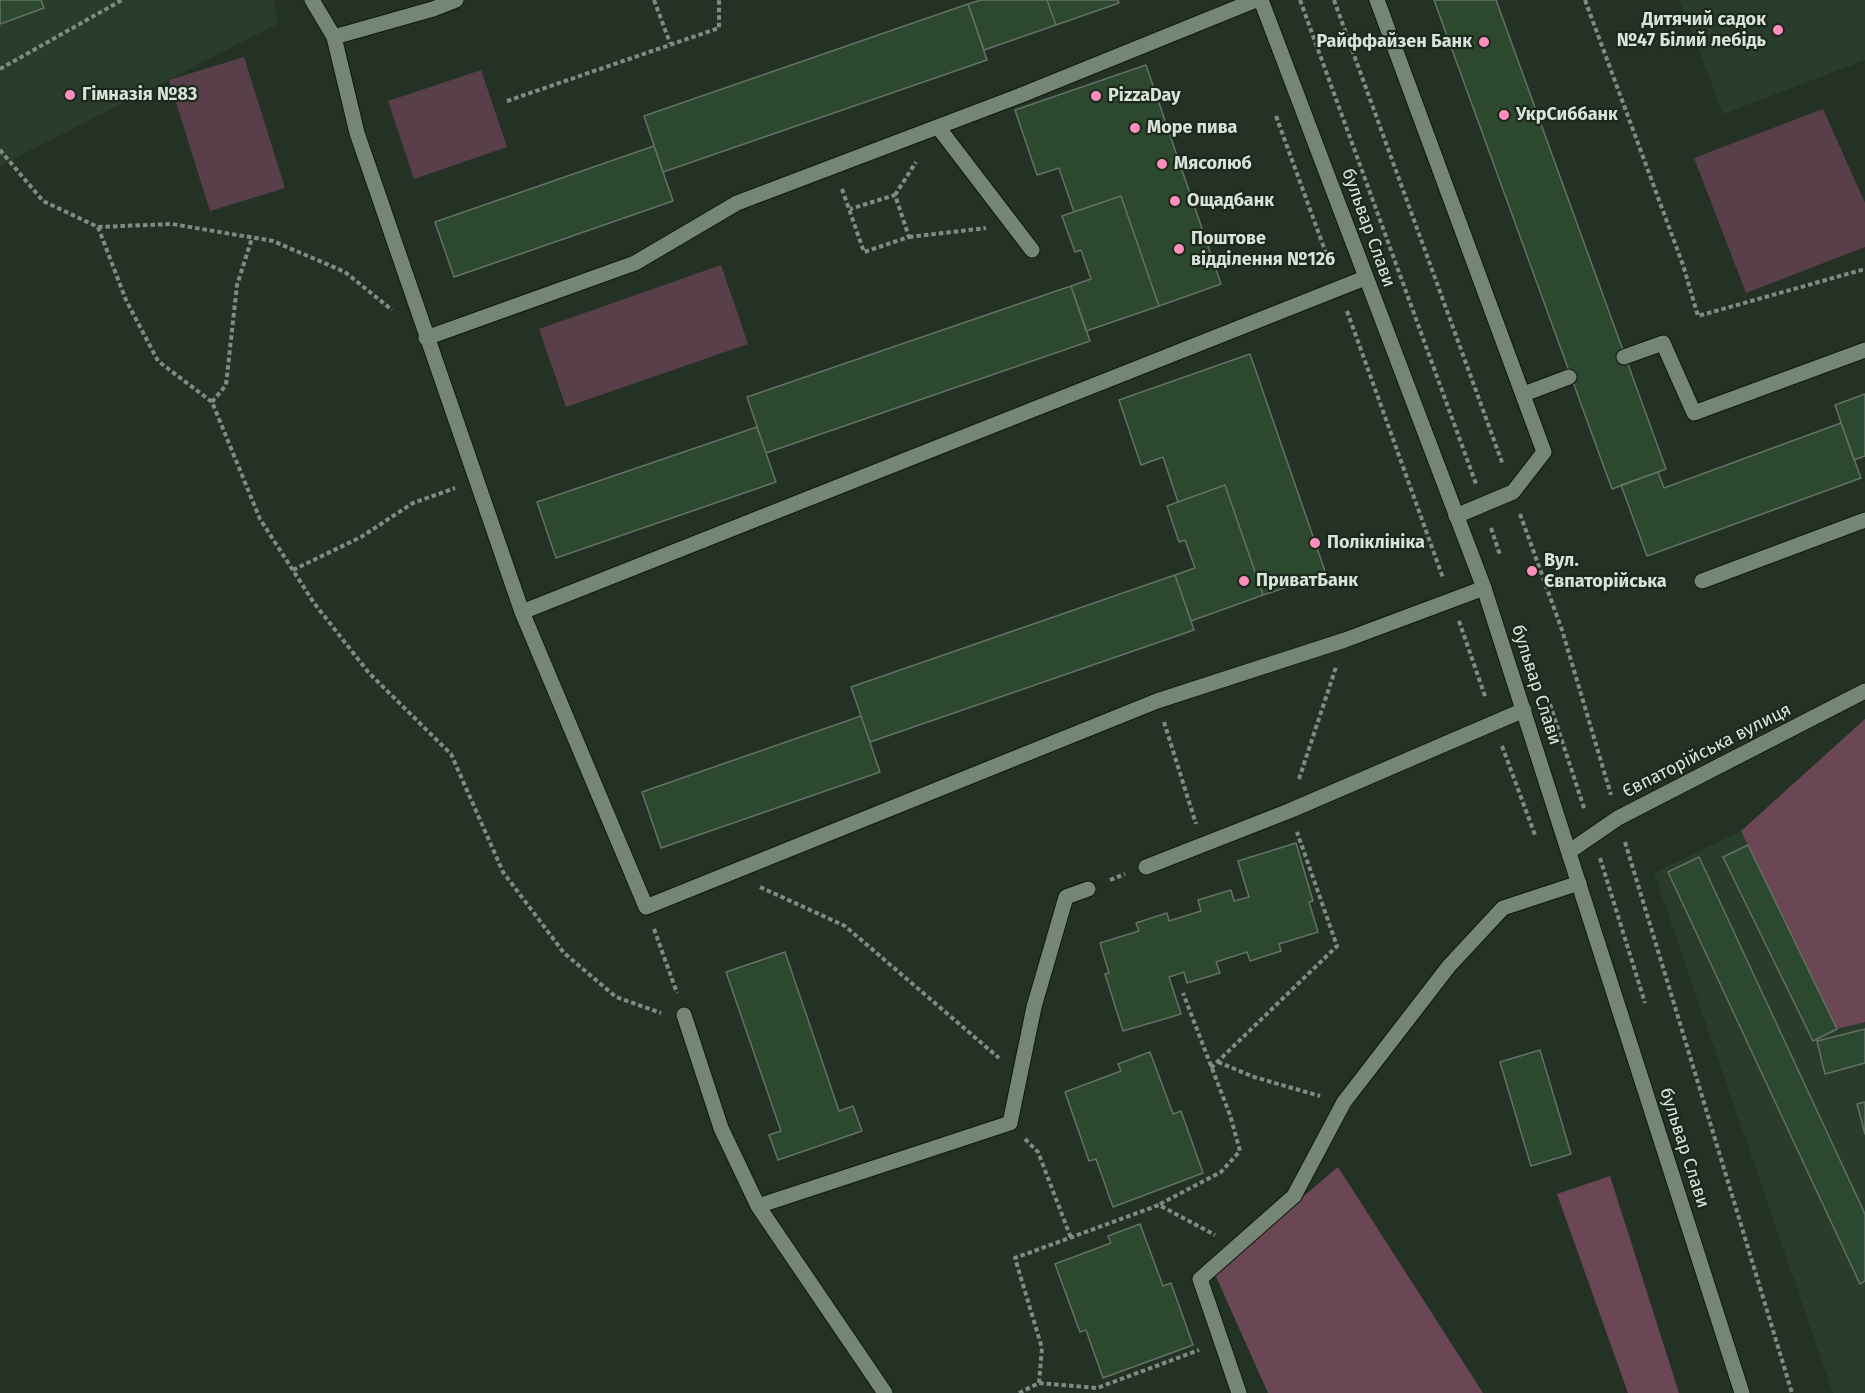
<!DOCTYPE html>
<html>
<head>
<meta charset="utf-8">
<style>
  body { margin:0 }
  canvas { display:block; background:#243225 }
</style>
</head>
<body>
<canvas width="1865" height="1393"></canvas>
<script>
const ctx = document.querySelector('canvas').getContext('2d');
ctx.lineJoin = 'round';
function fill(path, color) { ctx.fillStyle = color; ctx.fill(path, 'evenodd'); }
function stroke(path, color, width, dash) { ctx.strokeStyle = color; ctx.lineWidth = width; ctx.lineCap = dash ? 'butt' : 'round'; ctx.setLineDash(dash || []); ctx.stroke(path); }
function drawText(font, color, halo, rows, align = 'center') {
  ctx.font = font + ' "Fira Sans",sans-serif'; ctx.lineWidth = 4.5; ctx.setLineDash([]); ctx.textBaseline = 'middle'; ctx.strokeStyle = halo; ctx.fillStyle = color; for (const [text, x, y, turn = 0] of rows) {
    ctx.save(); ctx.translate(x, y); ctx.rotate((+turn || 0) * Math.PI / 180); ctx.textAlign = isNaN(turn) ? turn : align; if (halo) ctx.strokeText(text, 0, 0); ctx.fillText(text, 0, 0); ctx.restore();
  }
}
fill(new Path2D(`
  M0,0H273L279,23L0,166Z
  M1680,0H1865V60L1723,114Z
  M1741,831L1837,1029L1865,1022V1393H1833L1654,873Z`), '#2a3c2b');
fill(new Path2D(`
  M244,57L285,188L210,211L169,80Z
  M481,70L507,147L414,179L388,101Z
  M1823,109L1865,203V247L1746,293L1694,158Z
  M721,265L748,344L566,407L539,329Z`), '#583f49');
fill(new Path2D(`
  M1865,719V1022L1837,1029L1741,831Z
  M1338,1167L1483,1393H1268L1214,1272Z
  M1610,1176L1679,1393H1628L1557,1194Z`), '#6b4654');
const building = new Path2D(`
  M0,0H41L44,8L0,24Z
  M981,0H1047L1056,25L984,50L968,4Z
  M1047,0H1118L1119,3L1056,25Z
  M1434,0H1496L1666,469L1612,489Z
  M968,4L987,60L663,172L644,116Z
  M1146,65L1221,284L1159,306L1121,196L1074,212L1059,168L1037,175L1015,110Z
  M654,146L673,201L454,277L435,222Z
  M1121,196L1159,306L1086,331L1071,286L1091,279L1081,250L1075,252L1062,216Z
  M1071,286L1090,341L766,453L747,397Z
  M1250,354L1326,574L1263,595L1225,485L1178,502L1163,457L1141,465L1119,400Z
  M1865,394V456L1854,460L1835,405Z
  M1841,423L1861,478L1647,556L1621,485L1658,472L1664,488Z
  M757,427L776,482L556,558L537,502Z
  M1225,485L1263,595L1191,621L1175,575L1195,568L1185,540L1179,542L1167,506Z
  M1175,575L1194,630L870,742L851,687Z
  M861,716L880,772L661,848L642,792Z
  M1296,843L1313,901L1309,902L1318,932L1279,944L1281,951L1250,961L1247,952L1216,962L1220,973L1187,983L1184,972L1169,977L1181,1014L1123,1031L1105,974L1109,973L1100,943L1139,931L1136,923L1167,913L1169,921L1201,911L1198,900L1231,890L1234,901L1249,897L1238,861Z
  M1748,845L1837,1029L1813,1041L1723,857Z
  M1699,857L1865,1214V1281L1860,1284L1668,872Z
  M785,952L839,1111L853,1106L862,1131L778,1160L769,1135L781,1131L726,972Z
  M1865,1029V1063L1825,1074L1817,1041Z
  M1540,1050L1571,1154L1531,1166L1500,1062Z
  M1150,1052L1173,1114L1181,1111L1203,1173L1113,1207L1096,1159L1089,1161L1065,1092L1121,1071L1118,1064Z
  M1865,1102V1134L1857,1104Z
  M1140,1224L1163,1286L1171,1283L1193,1345L1103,1378L1086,1330L1080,1332L1055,1264L1111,1243L1108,1236Z`);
fill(building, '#2c482f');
stroke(building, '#637264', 1.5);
const service = new Path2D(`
  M312,0L334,37L357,133L522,612L646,907L1157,701L1345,640L1484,588
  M1377,0L1544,452L1513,492L1456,516
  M334,37L433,9L456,0
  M938,127L1032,250
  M426,338L635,263L737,203L1019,96L1256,0
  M1624,357L1663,343L1694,413L1865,350
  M1524,394L1569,377
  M1702,581L1865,520
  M522,612L1365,278
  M1146,867L1289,811L1524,710
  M684,1015L721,1128L758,1206L885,1393
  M758,1206L1010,1123L1034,1007L1066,897L1088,889
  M1239,1393L1200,1279L1294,1196L1344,1102L1449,966L1503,908L1579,883`);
const minor = new Path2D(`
  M1570,851L1618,818L1865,691`);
const tertiary = new Path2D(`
  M1261,0L1484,588L1742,1393`);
stroke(service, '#0d190e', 17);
stroke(minor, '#0d190e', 17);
stroke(tertiary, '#0d190e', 17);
stroke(new Path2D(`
  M654,0L670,43
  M1300,0L1476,484
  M1334,0L1503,465
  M1585,0L1683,265L1698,316L1865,269
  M0,69L122,0
  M507,101L719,28V0
  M1276,116L1331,267
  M0,150L43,201L98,227L172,224L273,241L345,272L392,310
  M842,189L864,252L909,237L895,195L850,209
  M895,195L916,162
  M98,227L126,300L158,361L212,402L260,519L314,603L369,673L451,754L503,872L564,953L616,997L661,1013
  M909,237L986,228
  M1347,311L1443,578
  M212,402L226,385L237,285L252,238
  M1520,514L1562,630L1611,795
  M1491,528L1500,555
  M293,570L361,537L413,503L455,488
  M1459,621L1486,699
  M1550,704L1585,811
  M1164,722L1196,824
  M1502,746L1535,835
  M1299,779L1336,667
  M1625,842L1792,1393
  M1600,858L1645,1003
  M1110,880L1125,874
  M760,887L845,926L999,1058
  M654,929L677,993
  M1218,1062L1254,1077L1320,1096
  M1211,1068L1337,946L1297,832
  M1025,1139L1038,1152L1071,1238
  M1160,1204L1221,1172L1240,1151L1230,1115L1183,993
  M1039,1383L1042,1348L1015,1258L1159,1205L1215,1235
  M1019,1393L1039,1383L1097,1388L1199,1350`), '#808b81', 4, [4.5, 3]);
stroke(service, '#758576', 15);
stroke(minor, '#758576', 15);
stroke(tertiary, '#758576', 15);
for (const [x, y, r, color] of [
  [1778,30,6,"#fe8ebd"],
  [1484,42,6,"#fe8ebd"],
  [70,95,6,"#fe8ebd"],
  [1096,96,6,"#fe8ebd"],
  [1504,115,6,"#fe8ebd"],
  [1135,128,6,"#fe8ebd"],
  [1162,164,6,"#fe8ebd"],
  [1175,201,6,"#fe8ebd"],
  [1179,249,6,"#fe8ebd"],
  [1315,543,6,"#fe8ebd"],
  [1532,571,6,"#fe8ebd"],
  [1244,581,6,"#fe8ebd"]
]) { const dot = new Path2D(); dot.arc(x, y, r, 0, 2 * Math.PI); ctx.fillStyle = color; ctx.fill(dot); stroke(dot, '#1b281c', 2); }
drawText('bold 18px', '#dae3da', '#1b281c', [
  ["Дитячий садок",1766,20,"right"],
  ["№47 Білий лебідь",1766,41,"right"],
  ["Райффайзен Банк",1472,42,"right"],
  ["Гімназія №83",82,95],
  ["PizzaDay",1108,96],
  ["УкрСиббанк",1516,115],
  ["Море пива",1147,128],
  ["Мясолюб",1174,164],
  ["Ощадбанк",1187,201],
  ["Поштове",1191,239],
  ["відділення №126",1191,260],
  ["Поліклініка",1327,543],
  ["Вул.",1544,561],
  ["Євпаторійська",1544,582],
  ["ПриватБанк",1256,581]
], 'left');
drawText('18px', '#dae3da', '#1b281c', [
  ["бульвар Слави",1368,228,70],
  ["бульвар Слави",1536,685,72],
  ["Євпаторійська вулиця",1707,751,-27],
  ["бульвар Слави",1684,1148,72]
]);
</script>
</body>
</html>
